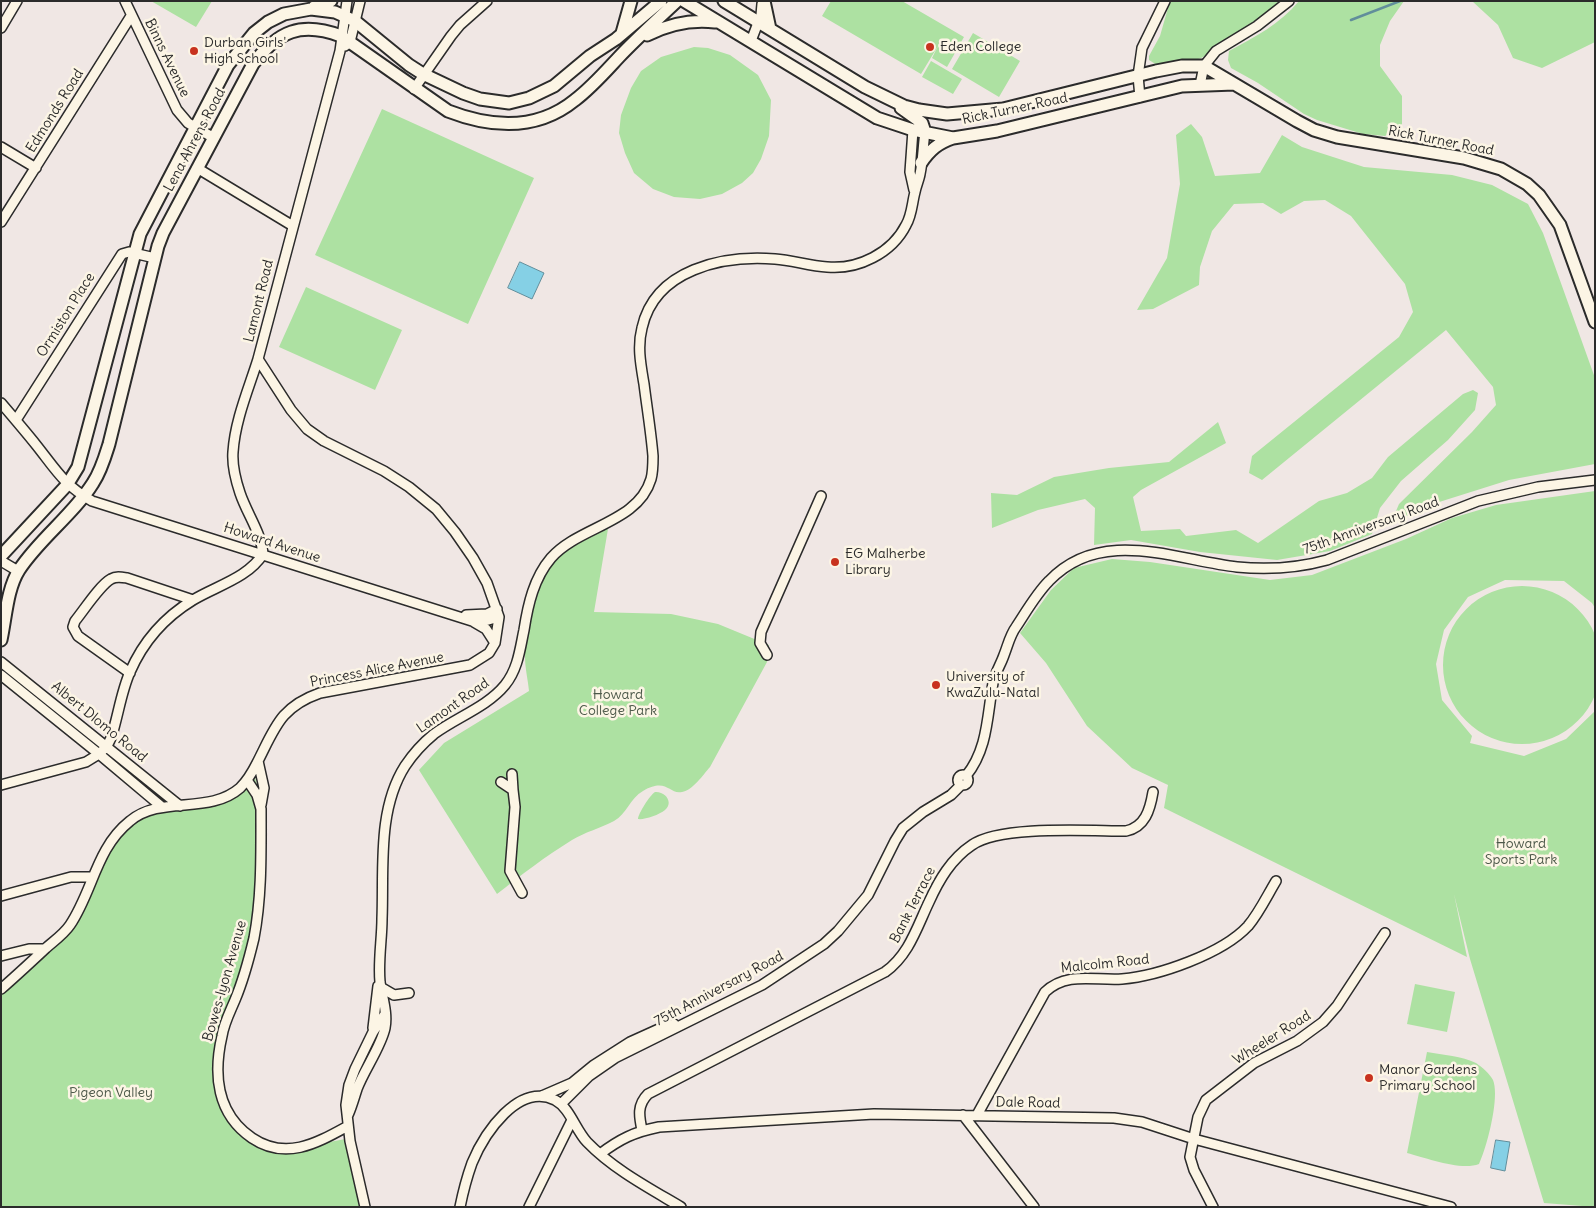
<!DOCTYPE html>
<html>
<head>
<meta charset="utf-8">
<style>
  body { margin:0 }
  #map { position:relative; width:1596px; height:1208px; overflow:hidden; background:#f0e7e4; font-family:Delius,sans-serif }
  canvas { display:block }
  .frame { position:absolute; inset:0; border:2px solid #2b2b2b; pointer-events:none }
</style>
</head>
<body>
<div id="map">
<canvas width="1596" height="1208"></canvas>
<div class="frame"></div>
</div>
<script>
const ctx = document.querySelector('canvas').getContext('2d');
ctx.lineJoin = 'round';
function fill(path, color) { ctx.fillStyle = color; ctx.fill(path, 'evenodd'); }
function stroke(path, color, width, dash) { ctx.strokeStyle = color; ctx.lineWidth = width; ctx.lineCap = dash ? 'butt' : 'round'; ctx.setLineDash(dash || []); ctx.stroke(path); }
function drawText(font, color, halo, rows, align = 'center') {
  ctx.font = font + ' Delius,sans-serif'; ctx.lineWidth = 5; ctx.setLineDash([]); ctx.textBaseline = 'middle'; ctx.strokeStyle = halo; ctx.fillStyle = color; for (const [text, x, y, turn = 0] of rows) {
    ctx.save(); ctx.translate(x, y); ctx.rotate((+turn || 0) * Math.PI / 180); ctx.textAlign = isNaN(turn) ? turn : align; if (halo) ctx.strokeText(text, 0, 0); ctx.fillText(text, 0, 0); ctx.restore();
  }
}
fill(new Path2D(`
  M151,1H212L196,27Z
  M831,1H902L964,37L947,67L932,58L938,46L921,74L822,16Z
  M1170,1H1283L1203,57C1194,62 1168,64 1157,65L1149,60V56L1160,36Z
  M1299,1H1404L1390,21L1380,45V66L1402,96V124L1385,136L1363,134L1317,120L1304,114L1258,83L1231,68L1228,60L1229,51C1255,37 1280,24 1299,1Z
  M1472,1H1595V42L1542,68L1513,58L1498,25Z
  M973,33L1020,61L999,97L952,69Z
  M694,47L708,48L730,55L758,75L771,100L769,136L761,159L753,173L742,183L722,194L700,199L674,197L653,189L634,173L625,153L619,133L621,115L631,88L641,71L661,57Z
  M931,61L962,79L953,94L922,77Z
  M382,109L534,178L468,324L315,255Z
  M1191,124L1202,137L1215,176L1260,173L1282,135L1302,147L1364,167L1452,175L1492,185L1528,204L1543,233L1595,378V464L1509,480L1436,503L1391,523L1399,504L1472,432L1496,405L1493,387L1446,330L1262,480L1249,473L1252,456L1399,337L1413,312L1405,284L1351,216L1325,200L1304,201L1281,214L1263,203L1234,204L1212,231L1200,267L1199,285L1153,309L1137,310L1167,258L1180,184L1176,135Z
  M306,287L402,330L375,390L279,347Z
  M1473,390L1478,393L1475,410L1448,440L1401,481L1380,508L1372,534L1330,551L1277,560L1200,552L1131,540L1094,545L1095,508L1085,499L1038,510L992,528L991,493L1017,495L1054,477L1109,468L1169,462L1218,422L1226,443L1141,490L1133,497L1141,531L1180,529L1186,536L1236,530L1258,543L1319,501L1347,493L1372,478L1388,457L1463,394Z
  M1595,491V608L1592,603L1564,581L1505,580L1468,597L1444,630L1436,664L1442,700L1472,736L1470,743L1524,756L1566,739L1595,711V1207L1544,1203L1470,959L1454,894L1467,957L1164,808L1168,785L1132,768L1087,726L1046,663L1020,633L1051,590L1074,568L1112,559L1150,562L1270,580L1312,575L1406,539L1452,518L1496,505Z
  M609,523L594,612L671,614L718,624L769,645L767,662L710,767C703,775 693,790 682,792C669,795 667,777 643,791C630,798 627,814 614,821C601,828 585,832 572,840C546,856 521,875 497,894L419,770L444,743L529,691C528,680 525,668 525,657C525,624 534,585 555,560C567,546 592,532 609,523Z
  M1443 665a79 79 0 1 1 158 0a79 79 0 1 1-158 0Z
  M254,774L263,804L259,911L234,1000L220,1062L225,1104L244,1131L272,1145H313L351,1138L366,1207H1V995L62,938L95,874L117,837L140,818L162,807L214,801Z
  M655,792C665,791 674,802 665,810C659,815 644,820 638,819C638,814 650,795 655,792Z
  M1415,984L1455,992L1447,1032L1407,1024Z
  M1427,1052C1443,1055 1462,1056 1476,1063C1482,1067 1490,1074 1493,1080C1500,1097 1487,1147 1479,1164C1461,1171 1426,1158 1407,1153Z`), '#ade1a2');
const water = new Path2D(`
  M520,262L544,273L532,299L508,288Z
  M1496,1140L1510,1142L1505,1171L1491,1168Z`);
fill(water, '#85d0e5');
stroke(water, '#618e9b', 1);
stroke(new Path2D(`
  M1351,20L1400,1`), '#618e9b', 2.5);
const minor = new Path2D(`
  M125,1L177,110L188,123L214,138
  M1,28L17,1
  M751,41L761,15L762,4
  M345,46L350,42L360,1
  M1200,85L1204,66L1216,51L1257,26L1289,1
  M414,89L451,36L460,25L487,1
  M1140,97L1138,76L1142,48L1165,1
  M913,130L910,172L914,190
  M1,147L36,168
  M197,168L293,226
  M1,222L131,16
  M1,403C13,417 25,431 37,446C56,470 64,485 92,501L472,621H485L499,617
  M16,420L122,254L129,252L155,258
  M1,561L18,571
  M466,615L487,614L497,609
  M474,622L486,629L495,643
  M767,655L760,643L761,632L821,496
  M1,662L180,806
  M130,673L78,636L73,627L75,621C84,610 100,585 111,579C116,576 121,577 127,578L193,600
  M1,675L99,754L162,807
  M258,761L264,788L261,805
  M512,774L513,790
  M958 780a5 5 0 1 1 10 0a5 5 0 1 1-10 0Z
  M966,776C988,749 987,716 993,683C995,673 1001,664 1004,655C1008,645 1010,635 1016,627C1026,612 1036,594 1049,581C1101,526 1175,560 1237,567C1267,570 1298,568 1327,560L1478,501L1538,487L1595,480
  M247,780L257,795L261,809C261,852 262,896 254,938C249,959 243,981 235,1000C230,1012 224,1023 222,1036C213,1075 217,1114 252,1138C286,1161 317,1143 348,1126
  M501,782L513,790L515,807L510,871L522,893
  M1,785L86,762L99,754L107,746L111,738C118,717 121,692 130,672C143,642 165,617 193,600C216,586 248,578 263,554C261,532 247,514 240,493C236,481 232,465 233,452C235,420 249,388 258,359
  M1,896L71,877H92
  M1,956L29,949H44
  M382,988L394,995L409,993
  M1,989C16,976 31,962 46,948C54,941 64,934 70,925C93,891 96,848 130,821C161,795 209,815 240,788C247,781 253,771 257,763C275,728 280,707 320,693L470,665L489,653L495,643L499,617L487,583L473,558L455,532L436,509L409,487L384,471L324,441L307,429L291,410L258,359L340,51L347,1
  M373,1028L378,986
  M542,1096L572,1083L594,1065L630,1042L661,1028L674,1024
  M561,1104L589,1076L615,1058L762,985L824,944L838,931L868,895L895,841L903,828L923,812L951,795L961,785
  M348,1115C352,1106 354,1098 357,1089C364,1070 381,1047 385,1028C388,1013 382,996 380,982C378,961 382,939 382,919C384,869 377,810 405,766C413,754 423,743 434,734C457,717 487,707 505,685C518,669 520,649 524,630C528,604 534,578 551,558C579,526 638,523 651,479C653,472 653,464 653,456C651,432 647,408 644,384C641,366 637,347 642,328C655,269 723,255 775,259C792,260 809,266 827,267C858,270 892,253 906,225C912,215 912,203 915,192C916,186 919,180 920,174C923,160 923,146 925,132
  M963,1115L1034,1207
  M977,1115L1045,992C1067,971 1095,981 1122,979C1158,976 1222,954 1248,926C1259,913 1267,896 1276,881
  M642,1130C639,1116 637,1105 648,1094L885,972C909,955 917,927 929,902C939,880 951,859 972,845C1000,825 1090,831 1126,831C1145,827 1150,810 1153,792
  M600,1154C620,1139 634,1132 659,1127L874,1114L1114,1118L1142,1122L1194,1139L1451,1207
  M365,1207L350,1141L346,1105L349,1085L355,1069L373,1032L385,1014
  M460,1207C463,1192 467,1177 472,1163C484,1134 518,1082 555,1100C570,1108 575,1129 587,1142C613,1169 649,1188 681,1207
  M529,1207L572,1120
  M1213,1207L1194,1170L1190,1157L1198,1117L1206,1100L1254,1063L1297,1041L1323,1022L1337,1006L1385,933`);
const major = new Path2D(`
  M684,1L877,118L913,130L953,138L997,131L1182,86L1234,84
  M724,1L865,87L904,106L919,110L947,114L1003,109L1156,71L1182,66H1204L1297,121L1314,130L1337,137L1464,158L1501,169L1527,184L1539,195L1560,225L1595,322
  M764,1L770,29
  M314,7L331,1
  M622,33L631,1
  M647,35C669,24 690,19 715,22
  M901,108L922,123L925,132
  M921,163C930,150 938,143 953,138
  M1,556L67,485L78,467L140,234L228,65L254,33L268,22L284,14L311,9L335,12L355,21L409,65L423,74L463,93L480,99L509,103L529,98L554,86L590,56L616,39L661,1
  M1,640C6,617 7,589 19,570C40,538 73,515 93,483C101,471 105,457 109,444L158,246L163,233L253,64C278,31 301,21 341,36L448,111C492,128 537,131 575,100C591,88 605,72 619,57C637,38 657,20 677,1`);
stroke(minor, '#2b2b2b', 12);
stroke(major, '#2b2b2b', 15);
stroke(minor, '#fcf5e5', 9);
stroke(major, '#fcf5e5', 11);
for (const [x, y, r, color] of [
  [930,47,5,"#c8321e"],
  [194,51,5,"#c8321e"],
  [835,562,5,"#c8321e"],
  [936,685,5,"#c8321e"],
  [1369,1078,5,"#c8321e"]
]) { const dot = new Path2D(); dot.arc(x, y, r, 0, 2 * Math.PI); ctx.fillStyle = color; ctx.fill(dot); stroke(dot, '#fcf5e5', 2); }
drawText('14px', '#2b2b2b', '#fcf5e5', [
  ["Durban Girls'",204,43],
  ["High School",204,59],
  ["Eden College",940,47],
  ["EG Malherbe",845,554],
  ["Library",845,570],
  ["University of",946,677],
  ["KwaZulu-Natal",946,693],
  ["Manor Gardens",1379,1070],
  ["Primary School",1379,1086]
], 'left');
drawText('14px', '#2b2b2b', '#fcf5e5', [
  ["Binns Avenue",167,58,64],
  ["Rick Turner Road",1015,109,-12],
  ["Edmonds Road",55,111,-58],
  ["Lena Ahrens Road",195,140,-62],
  ["Rick Turner Road",1441,141,11],
  ["Lamont Road",259,301,-76],
  ["Ormiston Place",66,315,-58],
  ["75th Anniversary Road",1371,526,-20],
  ["Howard Avenue",272,543,18],
  ["Princess Alice Avenue",377,670,-11],
  ["Lamont Road",453,706,-35],
  ["Albert Dlomo Road",99,722,39],
  ["Bank Terrace",913,905,-63],
  ["Malcolm Road",1105,964,-6],
  ["Bowes-lyon Avenue",225,981,-74],
  ["75th Anniversary Road",719,989,-28],
  ["Wheeler Road",1272,1038,-32],
  ["Dale Road",1028,1103,1]
]);
drawText('14px', '#4c5849', '#fcf5e5', [
  ["Howard",618,695],
  ["College Park",618,711],
  ["Howard",1521,844],
  ["Sports Park",1521,860],
  ["Pigeon Valley",111,1093]
]);
</script>
</body>
</html>
